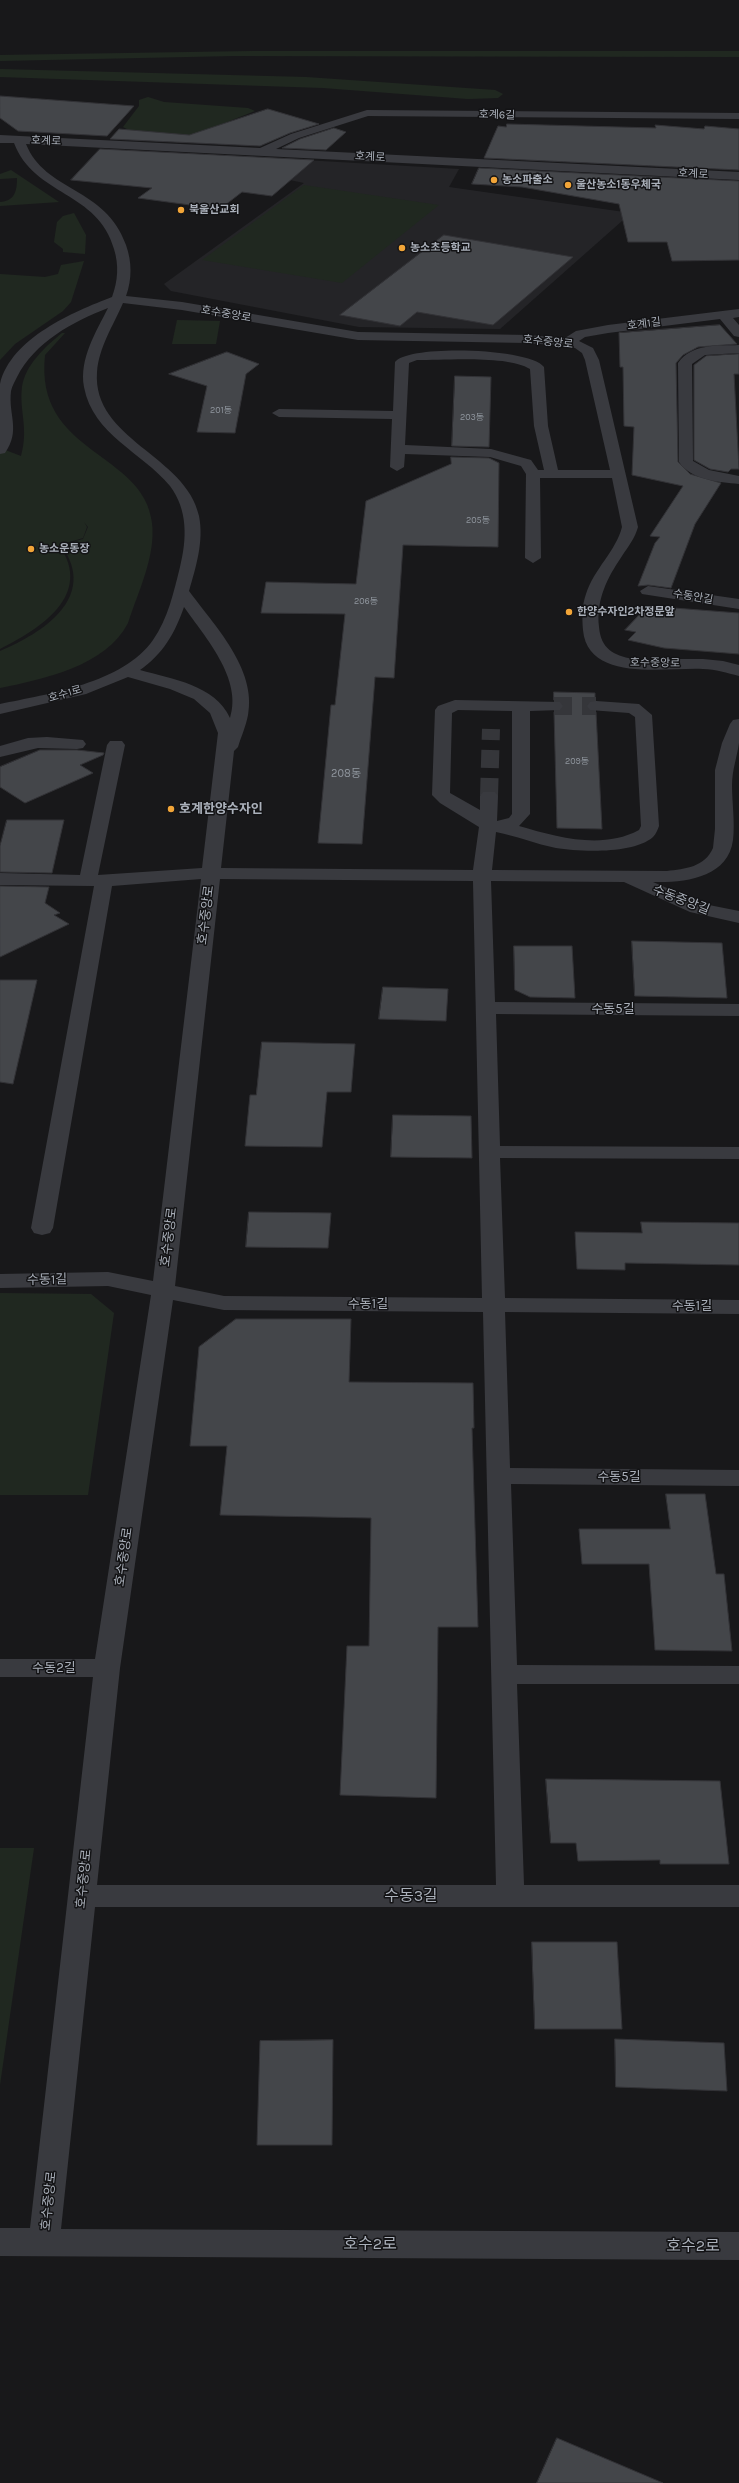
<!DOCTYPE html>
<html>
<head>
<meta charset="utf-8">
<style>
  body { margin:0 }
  canvas { display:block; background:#18181a }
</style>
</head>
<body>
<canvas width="739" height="2483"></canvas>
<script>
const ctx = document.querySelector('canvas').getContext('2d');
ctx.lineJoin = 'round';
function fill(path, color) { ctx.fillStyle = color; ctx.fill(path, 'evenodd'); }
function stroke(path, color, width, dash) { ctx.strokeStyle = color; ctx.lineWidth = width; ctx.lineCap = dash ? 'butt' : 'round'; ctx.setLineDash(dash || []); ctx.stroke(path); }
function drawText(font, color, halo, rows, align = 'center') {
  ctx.font = font + ' Karla,"Noto Sans KR",sans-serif'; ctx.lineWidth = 3; ctx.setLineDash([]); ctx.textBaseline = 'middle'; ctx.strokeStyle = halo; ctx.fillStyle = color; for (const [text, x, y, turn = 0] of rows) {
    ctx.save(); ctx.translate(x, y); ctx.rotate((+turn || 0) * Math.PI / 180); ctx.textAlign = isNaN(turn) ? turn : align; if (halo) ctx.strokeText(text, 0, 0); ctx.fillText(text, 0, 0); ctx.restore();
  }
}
fill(new Path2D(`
  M286,159L459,169L449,187L631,213L500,329L359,327L171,291L164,284L304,183L276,177Z`), '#242427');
fill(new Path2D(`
  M252,51H739V57L233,56L0,61V55Z
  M0,69L306,77L495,90L503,94L498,98L468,99L323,88L0,77Z
  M148,97L164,102L248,108L255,111L212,128L231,140L131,131L123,127L139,106V100Z
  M11,170L59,202L0,206V202C15,201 17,191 17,178L0,179V174Z
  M304,185L439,205L342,283L202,260Z
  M74,213L86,235L85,254L63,252V249L54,242L57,222L63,216Z
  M84,261L71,302L63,311L15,344L0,360V274L45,277L58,274L61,265Z
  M177,320L220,321L216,344H172Z
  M62,333H65L45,355C34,455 144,451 152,523C156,556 138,592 128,623C106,666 44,679 0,688V651C43,633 99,597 61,545L83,539L88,527L84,522L87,527L83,538L59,545C94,595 40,629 0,649V448L21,456C29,428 19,411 22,387C25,365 46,346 62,333Z
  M0,1293L91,1294L114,1313L88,1495H0Z
  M0,1848H34L0,2085Z`), '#202820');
const building = new Path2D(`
  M0,96L134,106L107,136L18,131L0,118Z
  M268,109L319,124L290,133L260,146L110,139L119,129L189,135Z
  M507,124L656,128L655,125L704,129L705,126L739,129V170L484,158L498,126L506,127Z
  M334,128L346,132L326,150L282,148L300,139Z
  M100,149L314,160L272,196L242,192L220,209L138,198L152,188L71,180Z
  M479,168L739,181V260L672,261L667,242H628L619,204L522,187L472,184Z
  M444,235L573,257L493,325L417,312L400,326L340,315Z
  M720,325L737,344L698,347L683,355L676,363L678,462L690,474L721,483L695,524L671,588L648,585L638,586L655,543L660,537L650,536L683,486L632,475L634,427L624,426L623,367H620L619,333Z
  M227,352L259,364L246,374L235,433L197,432L207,386L169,374Z
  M739,354V374H734L739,469H731L728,472L710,469L694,460V365L706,356Z
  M455,376L491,377L489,447L452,446Z
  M451,457L489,458L499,463L498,547L403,545L394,678L375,677L362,844L318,843L331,705H335L345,614L261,613L266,582L356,584L366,501L451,464Z
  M648,606L739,613V654L664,648L628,640L636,632L625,630Z
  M554,692L595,693V700L589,701L586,706L589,711L596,712L602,829L557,828L554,712L561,711L564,706L561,701L554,700Z
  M40,750H77L104,753L103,755L80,765L93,773L25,803L0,787V767Z
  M7,820H64L52,873L0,872V846Z
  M0,886L49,887L45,903L60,913L54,915L69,924L0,957Z
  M632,941L722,943L727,998L635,996Z
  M514,946H572L575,998L530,997L515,990Z
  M0,980H37L13,1084L0,1082Z
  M383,987L448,989L446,1021L379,1019Z
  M262,1042L355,1044L351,1092H327L322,1147L245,1146L250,1095H256Z
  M393,1115L471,1116L472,1158L391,1157Z
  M249,1212L331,1213L328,1248L246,1247Z
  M641,1222L739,1223V1265L625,1263V1270L577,1269L575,1232L642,1233Z
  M236,1319H351L349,1382L473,1383L474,1428H472L478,1627H438L436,1798L340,1795L347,1646H369L371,1518L220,1515L227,1446H190L199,1347Z
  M666,1494H705L716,1574H724L732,1651L655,1650L649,1564H582L579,1529H670Z
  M546,1779L720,1781L729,1864H660V1860L578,1861L576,1843H551Z
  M532,1942H617L622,2029H535Z
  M615,2039L724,2043L727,2091L616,2087Z
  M333,2040L332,2145H257L260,2041Z
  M557,2438L663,2483H537Z`);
fill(building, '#44464a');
stroke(building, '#323236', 1);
stroke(new Path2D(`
  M554,706H596
  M489,796L491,729`), '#35363a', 18, [18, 10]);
fill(new Path2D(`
  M367,110L739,113V119L368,116L299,138L276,149L739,172V180L26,144C45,192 106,187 126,245C132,262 132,279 126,296L182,302L358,332L527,335L565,338L576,331L608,325L739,309V317L733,318L739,325V337L734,336L720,319L608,333L585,337L579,341L593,348L599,360L638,527C635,538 628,547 622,556C607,578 596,600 599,627C601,649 613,655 633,659H703L723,661L739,665V676C727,673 716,669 703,669C666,667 588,683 583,630C582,618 582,605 586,594C594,569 616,551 622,527L612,478H540L541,558L533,563L525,558L526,474L521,466L490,457L405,454L404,467L397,471L390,467L392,419L279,417L272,413L279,409L393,411L395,362C408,344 531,348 544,367L548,426L558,470H610L585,360L582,353L575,348L567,346L527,343L358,340L182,310L123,303C113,326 99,347 97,372C92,440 186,455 199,516C204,541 196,567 189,591C214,625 257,669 248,715C246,726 241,737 238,747L234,751L221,868L473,870L479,827L440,803L432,795L435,710L438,706L455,700L560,702L563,706L560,710L530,711V814L519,826C557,837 602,850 639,830L641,826L635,717L629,713L590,710L587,706L590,702L596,701L639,704L652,715L659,826C658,829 656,834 653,837C634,854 581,852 556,848C536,844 517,836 496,832L492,870L667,871C685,869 705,867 713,848L715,829V770L722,743L730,724L733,720L739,719C739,727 739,735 739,743C737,757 732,770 732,785C732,803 735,822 733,840C728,878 684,883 653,882L704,904L739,911V923L690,912L624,882L491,881L495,1002L739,1004V1016L496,1014L500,1146L739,1147V1159L500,1158L505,1298L739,1300V1314L505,1312L510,1468L739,1470V1486L511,1484L517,1665L739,1666V1684H517L524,1885H739V1907H95L61,2229L739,2232V2260L0,2256V2228H30L93,1677H0V1659H95L151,1295L108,1286L0,1288V1274L108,1272L153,1281L201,879L112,886L53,1228L50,1233L42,1235L34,1233L31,1228L94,886L0,885V873L80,875L107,745L110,741H122L125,745L98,875L202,868L218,733L210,713L194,699L170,689L128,677L86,694L0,714V704C48,694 123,683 153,640C168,619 174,591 180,567C187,539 188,510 170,486C142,452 93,435 84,387C79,359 96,332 108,308C72,322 35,342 17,377C15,381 12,386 11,391C8,415 21,430 5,453L0,454C0,437 0,398 0,384C11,338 73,312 112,297C118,281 119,265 114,249C98,191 34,196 14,143H0V135L260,148L291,134ZM417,360C444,360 509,355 530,369L534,426L544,470H538L531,460L491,449L405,445L409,363ZM184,607C205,637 243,679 230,718C215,685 172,679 140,670C163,654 175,633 184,607ZM458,710L512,711V814L509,818L497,821L498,796L495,792H483L480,796V810L450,793L452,713ZM220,879L473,881L482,1298L224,1296L175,1286ZM173,1300L224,1310L483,1312L496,1885H97L120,1668Z
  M739,345V353L705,355L692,364L693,461L709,470L739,476V484C719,482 691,480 679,462L678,363C692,343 718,346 739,345Z
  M648,586L739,599V609L642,594L640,591Z
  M47,737L83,740L86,744L83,748L77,749L38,748L0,757V746L28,738Z`), '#393a3f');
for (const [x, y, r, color] of [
  [494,180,4,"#f2a538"],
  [568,185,4,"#f2a538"],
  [181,210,4,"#f2a538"],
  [402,248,4,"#f2a538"],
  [31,549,4,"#f2a538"],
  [569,612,4,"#f2a538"],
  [171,809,4,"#f2a538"]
]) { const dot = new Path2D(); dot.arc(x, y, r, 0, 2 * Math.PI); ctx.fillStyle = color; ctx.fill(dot); stroke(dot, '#131315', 1.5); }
drawText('9px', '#90969e', null, [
  ["201동",221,410],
  ["203동",472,417],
  ["205동",478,520],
  ["206동",366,601],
  ["209동",577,761]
]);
drawText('11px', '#aab0ba', '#131315', [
  ["호계6길",497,115,2],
  ["호계로",46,141,2],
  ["호계로",370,157,3],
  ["호계로",693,174,3],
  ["호수중앙로",226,314,10],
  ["호계1길",644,324,-7],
  ["호수중앙로",548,342,6],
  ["수동안길",693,597,10],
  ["호수중앙로",655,663,1],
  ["호수1로",65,694,-16]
]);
drawText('bold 11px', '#aab0ba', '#131315', [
  ["농소파출소",502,180],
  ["울산농소1동우체국",576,185],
  ["북울산교회",189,210],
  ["농소초등학교",410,248],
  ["농소운동장",39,549],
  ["한양수자인2차정문앞",577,612]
], 'left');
drawText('11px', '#90969e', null, [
  ["208동",346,774]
]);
drawText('bold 13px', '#aab0ba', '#131315', [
  ["호계한양수자인",179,809]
], 'left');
drawText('13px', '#aab0ba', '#131315', [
  ["수동중앙길",681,900,21],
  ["호수중앙로",206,915,-83],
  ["수동5길",613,1009],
  ["호수중앙로",169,1237,-83],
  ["수동1길",47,1280,-1],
  ["수동1길",368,1304],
  ["수동1길",692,1306],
  ["수동5길",619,1477],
  ["호수중앙로",124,1557,-82],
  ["수동2길",54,1668],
  ["호수중앙로",84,1879,-84],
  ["호수중앙로",49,2201,-84]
]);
drawText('16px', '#aab0ba', '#131315', [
  ["수동3길",411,1896],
  ["호수2로",370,2244],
  ["호수2로",693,2246]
]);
</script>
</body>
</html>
